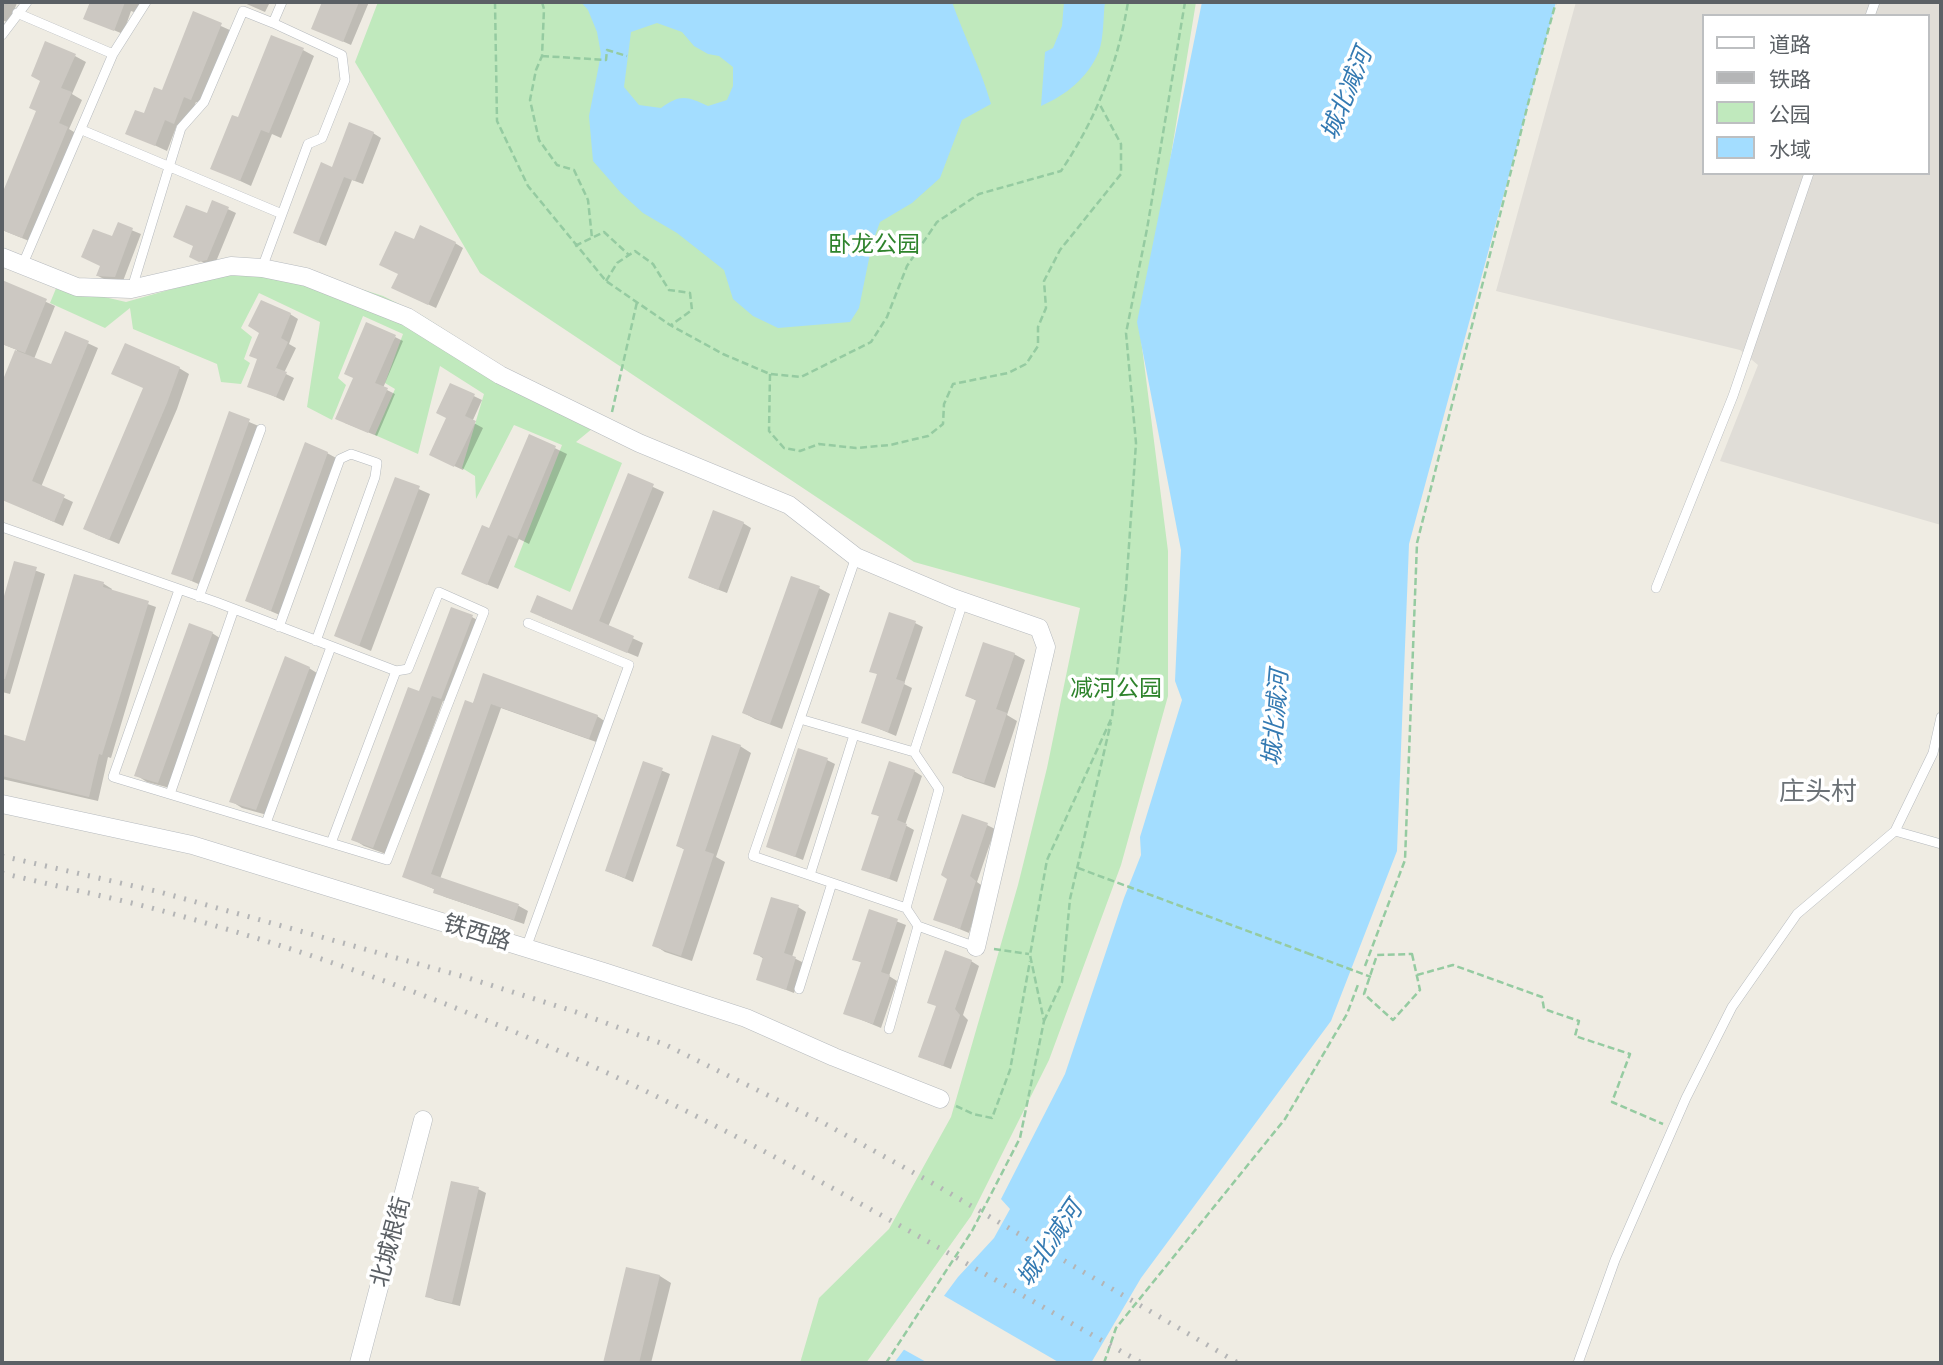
<!DOCTYPE html>
<html>
<head>
<meta charset="utf-8">
<style>
  body { margin:0 }
  #map { position:relative; width:1943px; height:1365px; overflow:hidden; background:#efece3; font-family:Inter,"Noto Sans SC",sans-serif }
  canvas { display:block }
  .frame { position:absolute; inset:0; border:4px solid #5b6065; pointer-events:none }
  .legend { position:absolute; left:1702px; top:14px; width:228px; height:161px; box-sizing:border-box; background:#fff; border:2px solid #bdbfc1; margin:0; padding:9px 12px; list-style:none; font-size:21px; color:#5b6065 }
  .legend li { display:flex; align-items:center; gap:14px; height:35px }
  .legend b { width:35px; border:2px solid #bdbfc1 }
</style>
</head>
<body>
<div id="map">
<canvas width="1943" height="1365"></canvas>
<div class="frame"></div>
<ul class="legend">
<li><b style="height:9px;background:#fff"></b>道路</li>
<li><b style="height:9px;background:#b4b5b6"></b>铁路</li>
<li><b style="height:19px;background:#c0e9bd"></b>公园</li>
<li><b style="height:19px;background:#a3ddff"></b>水域</li>
</ul>
</div>
<script>
const ctx = document.querySelector('canvas').getContext('2d');
ctx.lineJoin = 'round';
function fill(path, color) { ctx.fillStyle = color; ctx.fill(path, 'evenodd'); }
function stroke(path, color, width, dash) { ctx.strokeStyle = color; ctx.lineWidth = width; ctx.lineCap = dash ? 'butt' : 'round'; ctx.setLineDash(dash || []); ctx.stroke(path); }
function drawText(font, color, halo, rows, align = 'center') {
  ctx.font = font + ' Inter,"Noto Sans SC",sans-serif'; ctx.lineWidth = 7; ctx.setLineDash([]); ctx.textBaseline = 'middle'; ctx.strokeStyle = halo; ctx.fillStyle = color; for (const [text, x, y, turn = 0] of rows) {
    ctx.save(); ctx.translate(x, y); ctx.rotate((+turn || 0) * Math.PI / 180); ctx.textAlign = isNaN(turn) ? turn : align; if (halo) ctx.strokeText(text, 0, 0); ctx.fillText(text, 0, 0); ctx.restore();
  }
}
fill(new Path2D(`
  M1576,2H1941V525L1720,461L1758,365L1740,350L1496,291ZM1703,16H1927V173H1703Z`), '#e0ddd7');
fill(new Path2D(`
  M378,2H1196L1141,339L1168,551V696L1121,865L1049,1060L971,1216L866,1363H800L819,1298L889,1229L951,1117L1018,885L1047,768L1080,608L914,562L480,273L355,62Z
  M229,273L326,278L383,296L423,316L523,380L604,419L576,442L622,463L570,592L514,567L562,445L514,425L476,499L475,476L462,468L484,394L440,366L418,454L375,435L395,389L385,383L403,334L363,316L338,378L346,385L332,420L307,407L320,322L259,293L241,328L252,337L244,359L250,363L241,384L221,382L217,364L133,329L130,308L105,328L50,303L57,286L126,302Z`), '#c0e9bd');
fill(new Path2D(`
  M581,2H952C964,36 981,69 991,104L962,120L940,178L912,203L880,222L872,244L859,308L850,322L778,328L753,316L733,299L724,270L677,233L643,213L621,193L593,161L589,116L601,54L597,32L588,10ZM657,23L682,32L694,46L708,54L719,56L733,67V86L727,100L708,106C687,96 680,94 661,108L639,105L624,87L631,32Z
  M1064,2H1105C1103,17 1104,37 1099,51C1088,78 1066,95 1041,106L1045,52L1053,48L1062,26Z
  M1202,2H1556L1409,544L1397,851L1331,1021L1141,1278L1091,1363H894L958,1277L994,1238L1010,1209L1001,1199L1065,1074L1124,898L1141,855L1140,837L1182,700L1175,681L1181,550L1137,322Z`), '#a3ddff');
fill(new Path2D(`
  M941,1294L1060,1363H928L901,1348Z`), '#efece3');
fill(new Path2D(`
  M2,2H27L25,6L17,3L9,23L2,20Z
  M91,2H144L139,14L131,11L123,34L85,18Z
  M242,2H270L265,12Z
  M323,2H369L351,45L313,28Z
  M194,14L232,31L203,105L196,102L185,129L177,125L167,151L128,133L163,93Z
  M303,50L314,56L281,138L272,134L251,186L212,168L239,120Z
  M75,56L86,62L72,94L82,100L69,129L79,135L34,243L2,230V198L38,111L42,81Z
  M373,133L381,138L363,184L352,180L326,246L295,232L333,169Z
  M213,202L236,213L215,264L208,265L191,256Z
  M119,225L141,234L123,281L106,280L98,276Z
  M415,242L455,243L463,248L436,308L401,292Z
  M2,282L55,306L34,359L52,366L66,333L98,348L41,487L73,502L63,526L2,499V387L17,350L2,344Z
  M290,314L298,319L289,344L296,348L284,373L294,378L284,401L256,388Z
  M395,337L403,341L383,388L395,394L377,436L345,423Z
  M179,368L189,374L177,409L119,544L95,534L144,388Z
  M451,385L482,400L472,422L483,428L463,470L439,459L448,418Z
  M230,414L261,427L203,586L173,573Z
  M530,436L567,454L529,544L519,539L498,589L474,579L490,530Z
  M327,453L338,459L282,616L247,601Z
  M629,476L664,492L608,627L643,643L638,657L542,617L573,612Z
  M396,479L430,494L371,651L336,636Z
  M743,523L751,528L727,593L698,582Z
  M15,563L45,574L10,694L2,692V610Z
  M76,576L104,584L112,589L111,591L156,607L111,758L108,757L98,801L2,779V736L27,743Z
  M819,588L830,594L782,729L755,719L744,713Z
  M472,617L483,623L453,704L443,701L386,854L364,846L353,839L420,694Z
  M915,623L923,627L904,684L912,688L896,736L863,722L879,675L872,671Z
  M212,633L223,640L170,788L147,782L136,775Z
  M1014,654L1025,660L1007,715L1017,721L995,788L965,778L954,772L977,701L967,696Z
  M309,668L320,675L267,815L242,808L231,801Z
  M484,676L597,716L606,722L599,743L501,708L440,879L519,906L528,911L524,924L445,897L435,892L436,890L404,876Z
  M740,746L751,753L716,857L725,862L692,961L665,952L654,945L685,850L678,846Z
  M827,760L835,764L803,860L768,846Z
  M644,763L670,774L633,882L607,871Z
  M914,771L922,776L905,825L914,830L897,882L863,869L880,817L873,813Z
  M987,825L995,829L977,882L984,887L969,933L935,919Z
  M798,907L806,912L792,957L804,963L794,993L758,979L764,959L755,953Z
  M870,911L906,925L889,976L897,981L881,1028L845,1013L862,963L854,959Z
  M971,961L979,966L963,1015L968,1020L951,1069L920,1057Z
  M478,1189L486,1193L460,1306L435,1300L427,1296Z
  M628,1269L660,1276L671,1283L651,1363H605Z`), '#0003');
fill(new Path2D(`
  M90,2H125L114,31L83,19Z
  M322,2H359L343,42L311,29Z
  M193,11L222,23L191,100L184,97L174,124L165,120L155,146L125,134L135,110L144,113L154,87L162,90Z
  M271,35L304,48L269,133L261,130L240,181L210,169L232,115L238,117Z
  M45,41L76,54L61,88L72,92L59,123L68,127L22,238L2,230V194L36,111L29,108L40,81L31,76Z
  M349,122L374,132L355,181L344,177L318,243L293,233L321,162L332,167Z
  M212,200L229,207L207,260L199,262L189,257L193,246L173,237L186,205L207,213Z
  M118,222L133,228L115,277L96,276L100,266L81,257L93,229L112,236Z
  M420,225L456,242L428,305L391,288L398,274L379,265L395,231L414,239Z
  M2,280L47,299L25,353L2,344Z
  M261,300L291,313L281,338L288,342L276,368L287,372L276,397L247,387L257,359L249,356L259,333L248,326Z
  M366,322L396,335L375,383L388,388L368,433L335,419L353,378L344,374Z
  M65,331L89,341L32,481L65,495L54,522L2,500V382L15,350L51,364Z
  M125,343L180,367L167,403L109,540L83,529L143,388L111,374Z
  M450,383L475,394L465,416L476,421L454,467L429,455L446,418L436,413Z
  M229,411L250,419L192,581L171,574Z
  M529,434L556,446L517,539L508,535L487,585L461,574L482,525L489,528Z
  M305,442L328,452L271,611L245,601Z
  M628,473L654,484L599,621L634,636L627,653L530,612L537,595L572,610Z
  M395,477L420,486L359,646L334,636Z
  M713,510L744,522L718,590L688,578Z
  M14,561L37,567L5,679L2,678V603Z
  M74,574L104,582L103,587L149,601L102,755L99,754L89,797L2,776V734L25,741Z
  M791,576L820,586L770,724L742,713Z
  M451,607L473,615L441,699L432,696L373,848L351,840L408,687L419,691Z
  M889,612L916,621L896,679L905,682L888,732L861,723L877,674L869,672Z
  M189,623L213,632L158,783L134,776Z
  M983,642L1015,653L996,709L1007,713L984,783L952,773L976,700L965,696Z
  M285,656L310,667L256,810L229,802Z
  M483,673L598,715L589,739L491,704L431,874L519,904L514,920L433,893L434,889L402,877L465,700L473,703Z
  M712,735L741,745L705,851L714,854L681,956L652,946L684,849L676,846Z
  M798,748L828,758L795,857L766,847Z
  M643,761L663,768L625,878L605,871Z
  M889,761L915,770L897,820L907,824L889,879L861,870L879,816L871,814Z
  M962,814L988,823L970,876L976,881L960,929L933,920L947,879L941,875Z
  M771,897L799,905L784,953L796,957L786,990L756,980L763,957L753,954Z
  M869,909L898,919L881,972L890,975L873,1024L843,1014L861,962L852,960Z
  M945,950L972,960L955,1009L960,1015L943,1066L918,1057L936,1006L927,1003Z
  M451,1181L479,1187L452,1303L425,1297Z
  M626,1267L660,1275L639,1363H603Z`), '#ccc8c2');
const service = new Path2D(`
  M17,13L113,54
  M1870,16L1875,2
  M2,35L27,2
  M82,130L282,214
  M22,266L113,54L146,2
  M262,268L308,144L322,138L345,80L342,55L273,23L282,2
  M132,288L181,128L204,102L243,11L273,23
  M2,527L216,602L396,671L408,669L439,592L484,612L387,860L113,777L179,590
  M856,557L800,719L914,752
  M1656,588L1733,396L1809,173
  M199,597L261,429
  M279,627L340,459L351,454L377,463L375,477L316,641
  M800,719L753,856L906,908
  M170,794L234,609
  M266,823L331,647
  M1895,831L1941,844
  M331,843L396,671
  M810,875L854,735
  M918,926L976,947
  M526,948L629,665L528,623
  M799,989L832,883
  M889,1029L918,926L906,908L939,789L914,752L963,602
  M1578,1363L1615,1260L1686,1098L1732,1007L1797,914L1895,831L1933,753L1941,717`);
const minor = new Path2D(`
  M2,257L77,287L131,289L231,266L262,268L306,277L407,317L500,375L639,443L789,505L856,557L953,598L1039,628L1046,647L976,947
  M2,804L192,845L604,972L746,1018L834,1057L940,1099
  M359,1363L423,1120`);
stroke(service, '#b6babe', 10);
stroke(minor, '#b6babe', 19);
stroke(new Path2D(`
  M495,2L497,121L528,186L606,281L670,325L723,354L770,374L801,377L871,342L887,317L907,266L937,222L979,194L1061,171C1096,119 1118,64 1128,2
  M542,2L544,9L542,56L536,70L530,100L539,140L557,165L574,170L588,200L592,238
  M542,56L606,60L607,50L627,56
  M575,246L604,232L629,255
  M606,281L617,263L635,251L653,264L669,290L690,293L692,310L671,325
  M770,374L769,431L784,448L800,451L819,444L856,448L890,445L928,436L943,424L944,404L953,384L1008,373L1026,364L1038,346V327L1046,308L1044,281L1060,250L1121,174V144L1099,103
  M612,412L637,302
  M1078,868L1307,953
  M994,949L1029,954
  M1412,954L1420,990L1393,1020L1364,994L1377,955Z
  M1365,966L1405,860L1417,543L1529,100L1556,2
  M1417,975L1453,965L1542,997L1544,1009L1579,1021L1575,1036L1630,1054L1612,1102L1663,1124
  M1044,1021L1062,982L1070,899L1111,722
  M956,1106L973,1114L992,1118L1010,1070L1030,961
  M886,1363L972,1231L1020,1138L1044,1021L1030,955L1047,860L1112,717L1126,589L1136,443L1126,333L1147,229L1185,2
  M1104,1363L1116,1328L1285,1119L1347,1014L1359,982`), '#95cba1', 2.5, [7, 3.5]);
stroke(service, '#fff', 9);
stroke(minor, '#fff', 18);
stroke(new Path2D(`
  M2,856L160,892L465,977L576,1012L666,1045L820,1121L934,1184L1238,1363
  M2,873C51,885 100,895 148,907C265,938 381,977 493,1023C720,1115 929,1244 1142,1363`), '#b4b5b6', 5, [2, 9]);
stroke(new Path2D(`
  M1307,953L1371,977`), '#95cba1', 2.5, [7, 3.5]);
drawText('23px', '#2e832c', '#fff', [
  ["卧龙公园",874,245],
  ["减河公园",1116,689]
]);
drawText('23px', '#5b6065', '#fff', [
  ["铁西路",477,933,17],
  ["北城根街",391,1242,-75]
]);
drawText('italic 24px', '#347ab2', '#fff', [
  ["城北减河",1347,94,-68],
  ["城北减河",1276,718,-85],
  ["城北减河",1050,1244,-56]
]);
drawText('26px', '#6c7277', '#fff', [
  ["庄头村",1818,792]
]);
</script>
</body>
</html>
